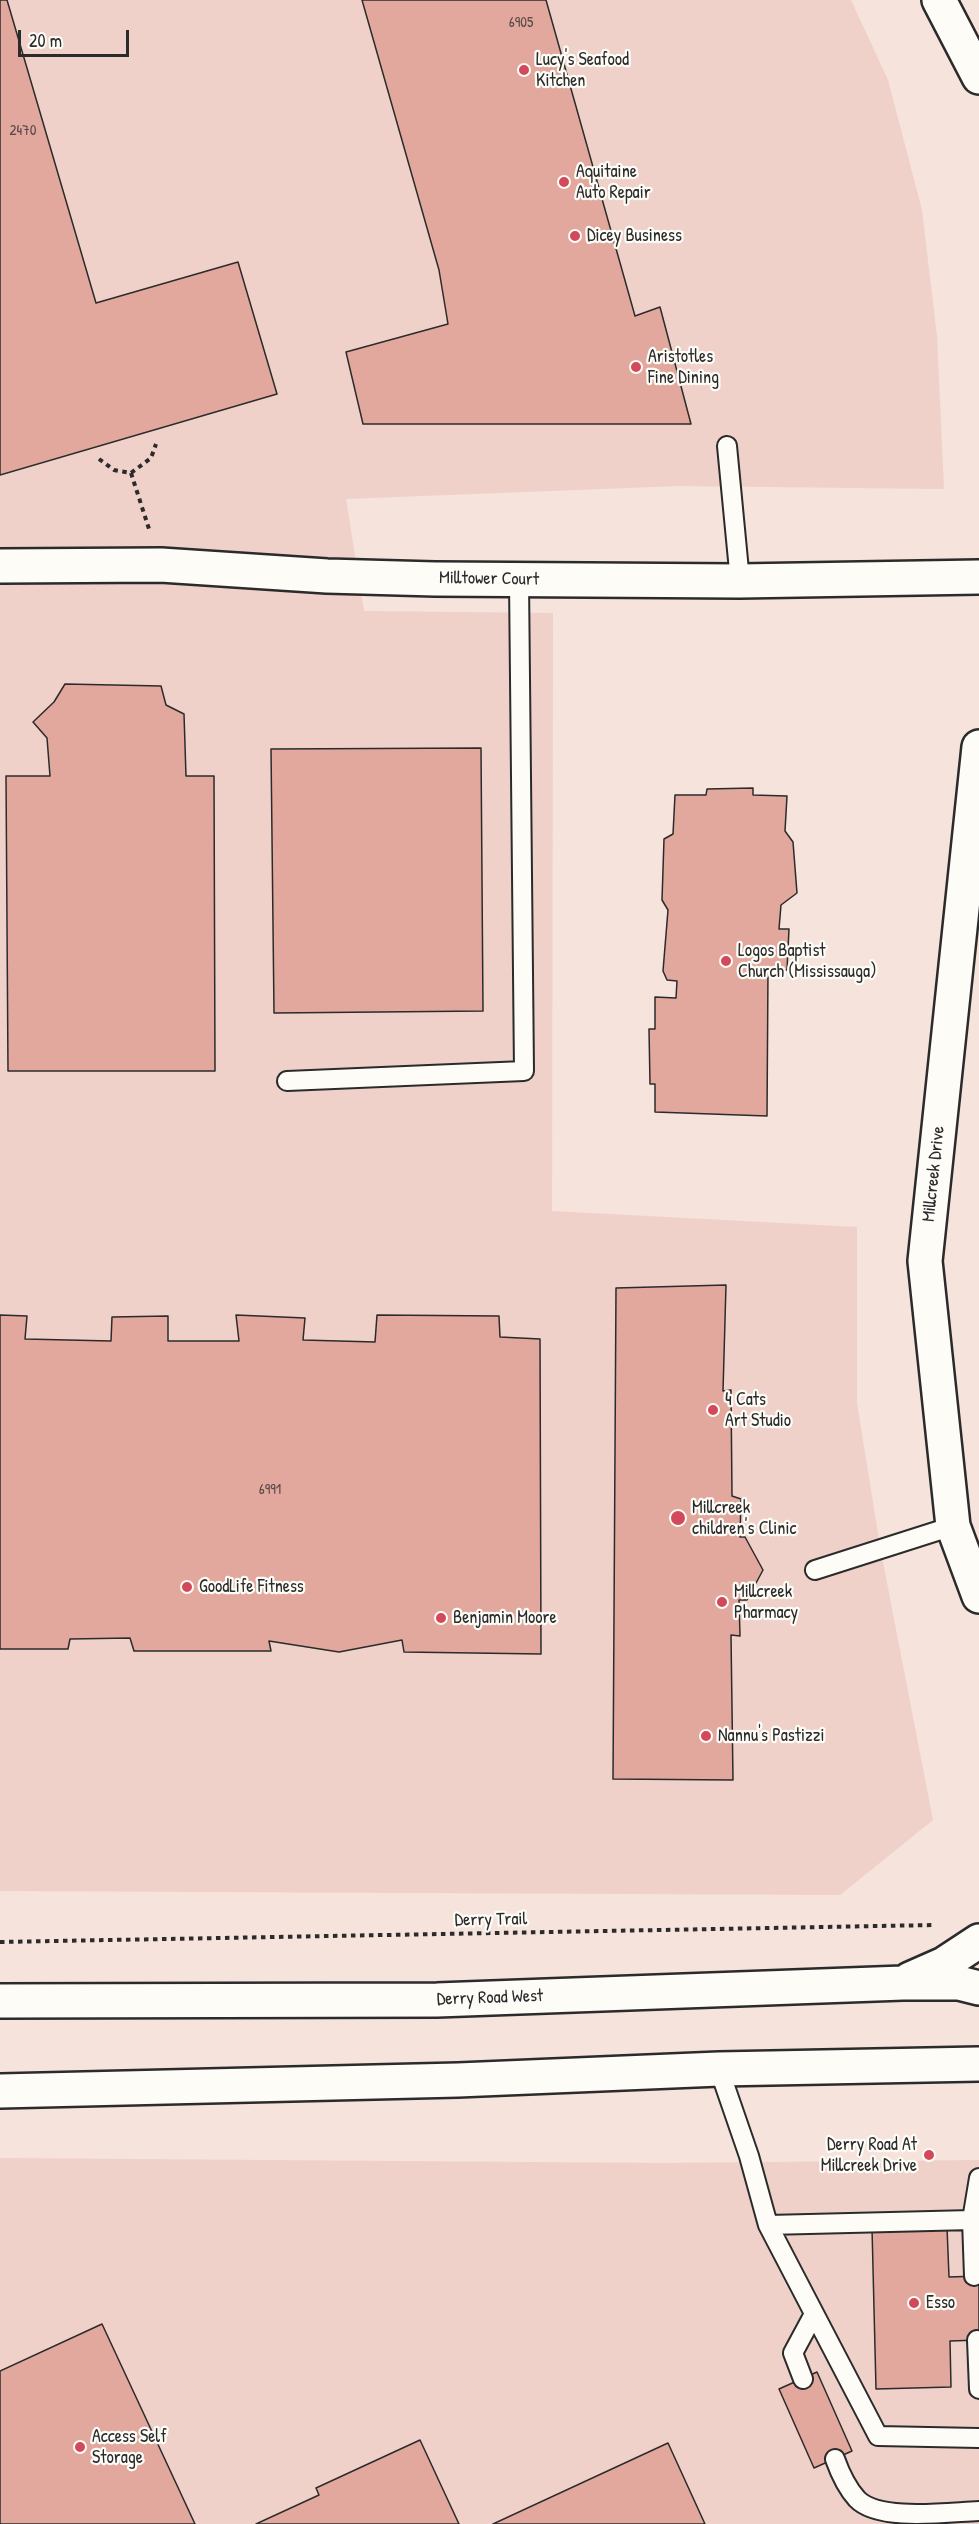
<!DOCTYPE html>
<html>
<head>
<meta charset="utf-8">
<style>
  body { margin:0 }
  #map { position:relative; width:979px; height:2524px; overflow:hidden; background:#f5e3dc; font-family:"Patrick Hand",sans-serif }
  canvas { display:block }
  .scale { position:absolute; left:18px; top:30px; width:111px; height:27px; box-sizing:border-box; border:3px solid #2b2b2b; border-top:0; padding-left:8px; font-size:18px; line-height:21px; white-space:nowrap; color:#2b2b2b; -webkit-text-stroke:4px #fdfcf7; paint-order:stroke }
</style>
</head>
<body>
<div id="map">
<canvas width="979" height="2524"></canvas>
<div class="scale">20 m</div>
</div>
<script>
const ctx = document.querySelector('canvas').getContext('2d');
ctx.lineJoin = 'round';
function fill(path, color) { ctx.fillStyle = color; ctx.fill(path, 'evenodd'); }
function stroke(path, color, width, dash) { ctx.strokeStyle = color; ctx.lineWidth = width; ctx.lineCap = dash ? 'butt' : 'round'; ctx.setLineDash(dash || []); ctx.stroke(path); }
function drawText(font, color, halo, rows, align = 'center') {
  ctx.font = font + ' "Patrick Hand",sans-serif'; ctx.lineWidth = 4.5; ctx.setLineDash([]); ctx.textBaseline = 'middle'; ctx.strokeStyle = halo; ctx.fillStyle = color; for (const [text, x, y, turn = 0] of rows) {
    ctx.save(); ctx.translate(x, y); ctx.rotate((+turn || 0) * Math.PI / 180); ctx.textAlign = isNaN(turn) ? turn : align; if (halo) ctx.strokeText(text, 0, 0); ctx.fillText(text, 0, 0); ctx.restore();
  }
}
fill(new Path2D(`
  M0,0H851L888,80L922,210L937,336L944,489L679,486L346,499L364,611L553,613L552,1211L857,1227V1403L881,1552L933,1820L840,1895L0,1891Z
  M0,2158L663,2163L979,2160V2524H0Z`), '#efd1c9');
const building = new Path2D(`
  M0,0H7L96,303L238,262L277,394L0,475Z
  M362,0H546L635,316L660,307L691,424H363L346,352L448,324L439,270Z
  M65,684L161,686L166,705L184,714L186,776H214L215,1071H8L6,776H50L47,738L33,722L54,702Z
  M481,748L483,1011L274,1013L271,749Z
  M753,788V795L787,796L785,831L793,842L797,893L781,905L779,929H789L787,970H768L767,1116L655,1112V1084H650L649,1029H655V997L676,998L677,981L667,980L663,971L668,910L662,900L664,839L673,834L675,795H706L707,789Z
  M726,1285L723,1391L731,1390L732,1496L741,1499L740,1537H745L763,1570L747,1600H739L740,1636L731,1635L733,1780L613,1779L616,1288Z
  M0,1315L27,1316L25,1339L111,1341L112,1317L168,1316V1341H239L236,1315L305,1318L303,1340L375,1342L377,1315L499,1316L500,1337L540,1339L541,1654L404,1652L402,1640L339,1652L269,1641L271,1651H134L130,1638L70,1639L68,1649H0Z
  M947,2227L949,2277L979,2276V2340L950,2341L951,2387L876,2389L872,2228Z
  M102,2324L195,2524H0V2371Z
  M817,2372L852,2451L814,2468L779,2389Z
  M420,2440L459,2524H256L319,2495L316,2488Z
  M668,2443L705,2524H493Z`);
fill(building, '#e2a89d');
stroke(building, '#2b2b2b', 1.5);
const lane = new Path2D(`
  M727,446L740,581
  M287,1081L524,1071L519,580
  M815,1570L953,1526
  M719,2069L749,2156L768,2225L878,2436L979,2438
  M979,2178L972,2220L979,2219
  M768,2225L972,2220L974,2276
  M977,2340L979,2389
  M803,2379L793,2353L814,2314
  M835,2459C840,2473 847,2488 857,2499C879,2522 949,2512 979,2511`);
const street = new Path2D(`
  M0,566L161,565L327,576L435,579L740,581L979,577`);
const secondary = new Path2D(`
  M939,0L979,77
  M979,747L925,1261L953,1526L979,1596
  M910,1979L944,1964L979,1941
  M0,2001L437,2000L903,1983H959L979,1988
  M0,2091L458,2080L719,2069L979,2064`);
stroke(lane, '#2b2b2b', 22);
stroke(street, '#2b2b2b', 38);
stroke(secondary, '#2b2b2b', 38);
stroke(new Path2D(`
  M99,459L114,470L131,473L151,458L156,444
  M131,473L149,529
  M0,1942L934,1925`), '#2b2b2b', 4, [4.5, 4.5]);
stroke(lane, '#fdfcf7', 18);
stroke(street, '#fdfcf7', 33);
stroke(secondary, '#fdfcf7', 33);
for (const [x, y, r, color] of [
  [524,70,6,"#d1495b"],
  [564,182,6,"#d1495b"],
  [575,236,6,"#d1495b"],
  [636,367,6,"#d1495b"],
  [726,961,6,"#d1495b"],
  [713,1410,6,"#d1495b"],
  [678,1518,8,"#d1495b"],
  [187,1587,6,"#d1495b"],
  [722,1602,6,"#d1495b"],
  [441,1618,6,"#d1495b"],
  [706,1736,6,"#d1495b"],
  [929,2155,6,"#d1495b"],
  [914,2303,6,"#d1495b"],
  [80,2447,6,"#d1495b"]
]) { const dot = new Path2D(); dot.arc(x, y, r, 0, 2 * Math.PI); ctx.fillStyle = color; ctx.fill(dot); stroke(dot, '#fdfcf7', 2); }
drawText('15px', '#594a48', null, [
  ["6905",521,23],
  ["2470",23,131],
  ["6991",270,1490]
]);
drawText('18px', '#2b2b2b', '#fdfcf7', [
  ["Lucy's Seafood",536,60],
  ["Kitchen",536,81],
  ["Aquitaine",576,172],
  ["Auto Repair",576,193],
  ["Dicey Business",587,236],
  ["Aristotles",648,357],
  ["Fine Dining",648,378],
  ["Logos Baptist",738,951],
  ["Church (Mississauga)",738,972],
  ["4 Cats",725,1400],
  ["Art Studio",725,1421],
  ["Millcreek",692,1508],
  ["children's Clinic",692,1529],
  ["GoodLife Fitness",199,1587],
  ["Millcreek",734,1592],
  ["Pharmacy",734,1613],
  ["Benjamin Moore",453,1618],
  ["Nannu's Pastizzi",718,1736],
  ["Derry Road At",917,2145,"right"],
  ["Millcreek Drive",917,2166,"right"],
  ["Esso",926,2303],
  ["Access Self",92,2437],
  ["Storage",92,2458]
], 'left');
drawText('18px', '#2b2b2b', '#fdfcf7', [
  ["Milltower Court",489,579,1],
  ["Millcreek Drive",934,1174,-84],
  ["Derry Trail",491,1920,-1],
  ["Derry Road West",490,1998,-2]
]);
</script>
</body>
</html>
